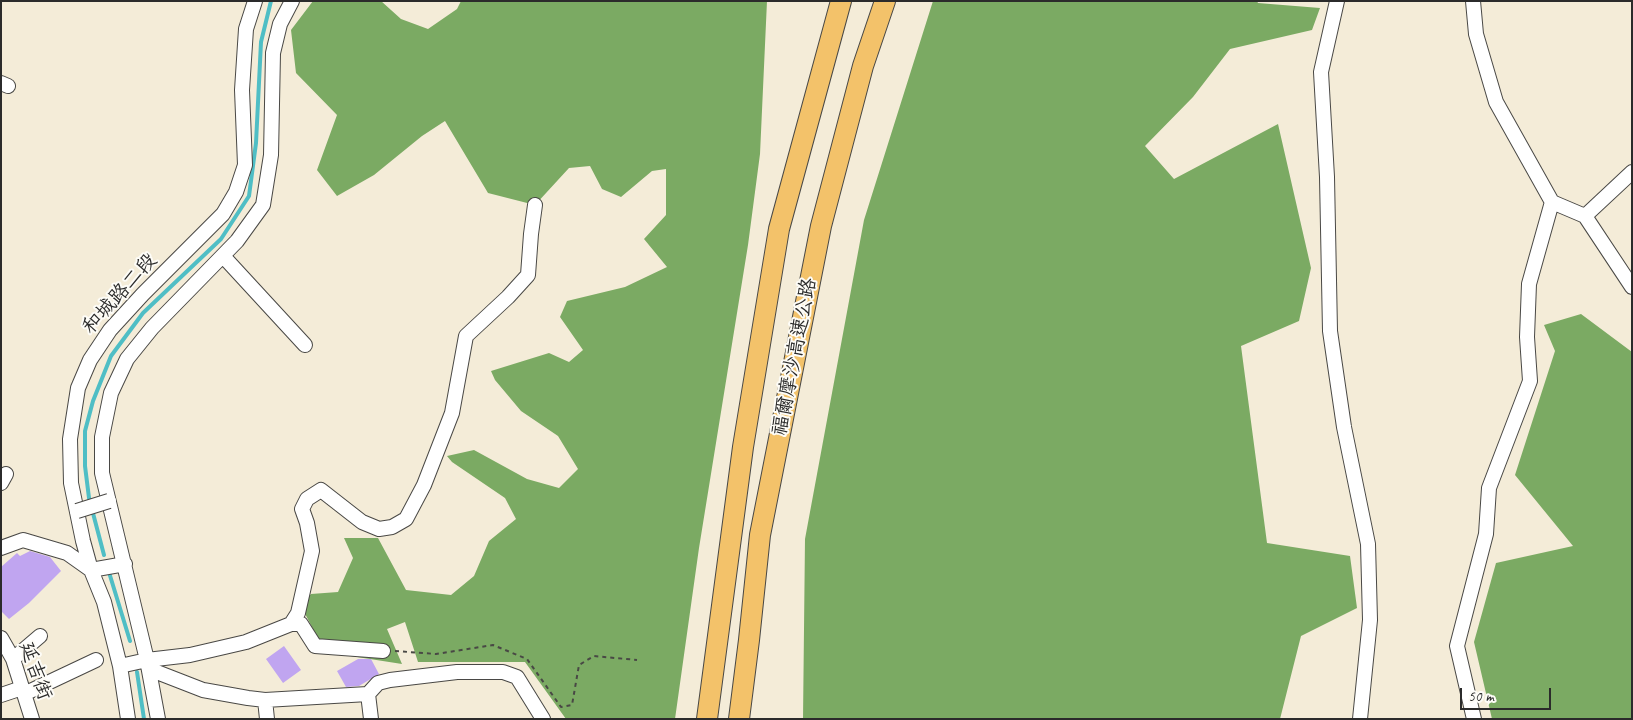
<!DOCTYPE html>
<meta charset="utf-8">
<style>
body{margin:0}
#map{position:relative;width:1633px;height:720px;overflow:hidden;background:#f4ecd8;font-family:Caveat,sans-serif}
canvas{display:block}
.frame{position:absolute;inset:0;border:2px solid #2b2b2b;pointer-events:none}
.scale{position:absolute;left:1460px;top:688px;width:91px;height:22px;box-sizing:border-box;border:2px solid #2b2b2b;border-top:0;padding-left:6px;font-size:15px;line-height:18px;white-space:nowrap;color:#2b2b2b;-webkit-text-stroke:4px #fdfcf7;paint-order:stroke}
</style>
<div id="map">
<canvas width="1633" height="720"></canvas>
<div class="frame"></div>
<div class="scale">50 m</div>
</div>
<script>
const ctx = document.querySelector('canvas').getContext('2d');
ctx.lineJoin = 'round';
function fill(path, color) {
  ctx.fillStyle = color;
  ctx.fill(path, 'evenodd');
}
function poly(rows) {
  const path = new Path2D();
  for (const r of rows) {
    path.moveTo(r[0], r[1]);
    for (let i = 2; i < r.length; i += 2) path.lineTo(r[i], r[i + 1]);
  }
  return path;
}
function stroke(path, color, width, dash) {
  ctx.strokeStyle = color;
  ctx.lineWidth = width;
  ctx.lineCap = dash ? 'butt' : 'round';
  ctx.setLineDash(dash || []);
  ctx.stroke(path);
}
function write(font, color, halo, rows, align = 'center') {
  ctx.font = font + ' Caveat,"LXGW WenKai TC",sans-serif';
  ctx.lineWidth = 4;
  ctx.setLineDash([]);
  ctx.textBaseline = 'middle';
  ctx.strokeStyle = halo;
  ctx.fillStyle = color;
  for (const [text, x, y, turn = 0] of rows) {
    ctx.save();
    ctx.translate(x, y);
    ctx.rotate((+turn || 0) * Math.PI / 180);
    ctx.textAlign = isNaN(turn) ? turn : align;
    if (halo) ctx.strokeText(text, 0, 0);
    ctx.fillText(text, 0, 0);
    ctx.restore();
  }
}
fill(poly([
 [313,1,381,1,401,19,428,29,457,9,461,1,767,1,760,154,748,245,699,548,675,719,566,719,525,662,418,662,405,622,387,629,402,664,325,652,301,606,311,594,338,592,353,558,344,538,378,538,406,590,451,595,474,576,489,541,516,519,505,498,452,462,447,456,474,450,527,479,559,488,578,469,558,436,521,411,495,380,491,371,549,353,569,362,583,350,560,317,567,301,625,287,667,267,644,239,666,215,666,169,652,171,621,197,602,189,590,166,569,168,535,205,488,193,445,121,422,136,374,175,337,196,317,170,337,115,296,73,291,30],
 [933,1,1257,1,1258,3,1320,8,1312,30,1230,49,1193,97,1145,146,1174,179,1278,124,1311,268,1299,321,1241,346,1267,543,1350,556,1357,608,1301,636,1280,719,803,719,805,539,864,220],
 [1581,314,1632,352,1632,719,1492,719,1474,642,1496,563,1573,546,1515,475,1555,351,1544,325]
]), '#7baa63');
stroke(poly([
 [104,555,89,498,85,466,85,431,93,401,111,356,143,313,221,239,249,196,256,143,261,42,271,1],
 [108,569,130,641],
 [137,672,144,719]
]), '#4fbec5', 4);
fill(poly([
 [30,551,50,557,61,571,29,603,9,619,1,611,1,567,17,553,20,556],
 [284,646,301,670,283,683,266,659],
 [358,659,371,659,379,674,359,686,346,687,337,671]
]), '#c0a5f0');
const minor = poly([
 [1337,1,1321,72,1327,177,1330,331,1344,427,1368,544,1370,620,1360,719],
 [1473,1,1476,34,1496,102,1552,202,1529,284,1527,337,1530,381,1489,488,1486,534,1457,646,1474,719],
 [1,83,8,86],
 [1552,202,1585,216,1632,287],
 [1585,216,1632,172],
 [223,256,305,345],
 [1,483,6,474],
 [1,548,23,540,67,553,91,570,125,564],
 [291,624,301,624,315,646,383,651],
 [1,638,13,659,32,719],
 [13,659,40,636],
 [120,666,147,660,190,655,246,642,291,624,298,613,312,551,307,523,302,509,307,499,321,490,362,522,379,529,392,527,406,519,424,485,452,413,466,336,508,297,528,275,531,234,535,205],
 [149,669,203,690,248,698,265,700,368,694,378,683,390,680,457,672,503,672,517,677,543,719],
 [24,694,96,660],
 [368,694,371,719],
 [1,695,22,688],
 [265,700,267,719],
 [128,719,120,666,104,602,91,570,83,541,71,483,70,439,78,388,90,360,110,330,143,294,223,214,236,192,245,165,242,90,246,29,255,1],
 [158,719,147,660,102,473,102,437,111,393,127,359,152,328,237,241,263,205,271,155,273,53,280,24,292,1]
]);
const highway = poly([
 [707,719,743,447,779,229,841,1],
 [739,719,749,640,760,535,821,226,863,66,885,1]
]);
stroke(minor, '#494845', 16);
stroke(highway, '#494845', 22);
stroke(poly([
 [395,651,436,654,493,645,527,659,561,707,572,705,579,665,594,656,637,660]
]), '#494845', 2, [4, 4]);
stroke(minor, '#fff', 14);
stroke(highway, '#f3c26a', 20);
const minorBridge = poly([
 [77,511,109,501]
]);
stroke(minorBridge, '#494845', 16, []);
stroke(minorBridge, '#fff', 14);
write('20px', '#2b2b2b', '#fdfcf7', [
 ["和城路二段",120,294,-48],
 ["福爾摩沙高速公路",795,357,-79],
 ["延吉街",35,671,70]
]);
</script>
